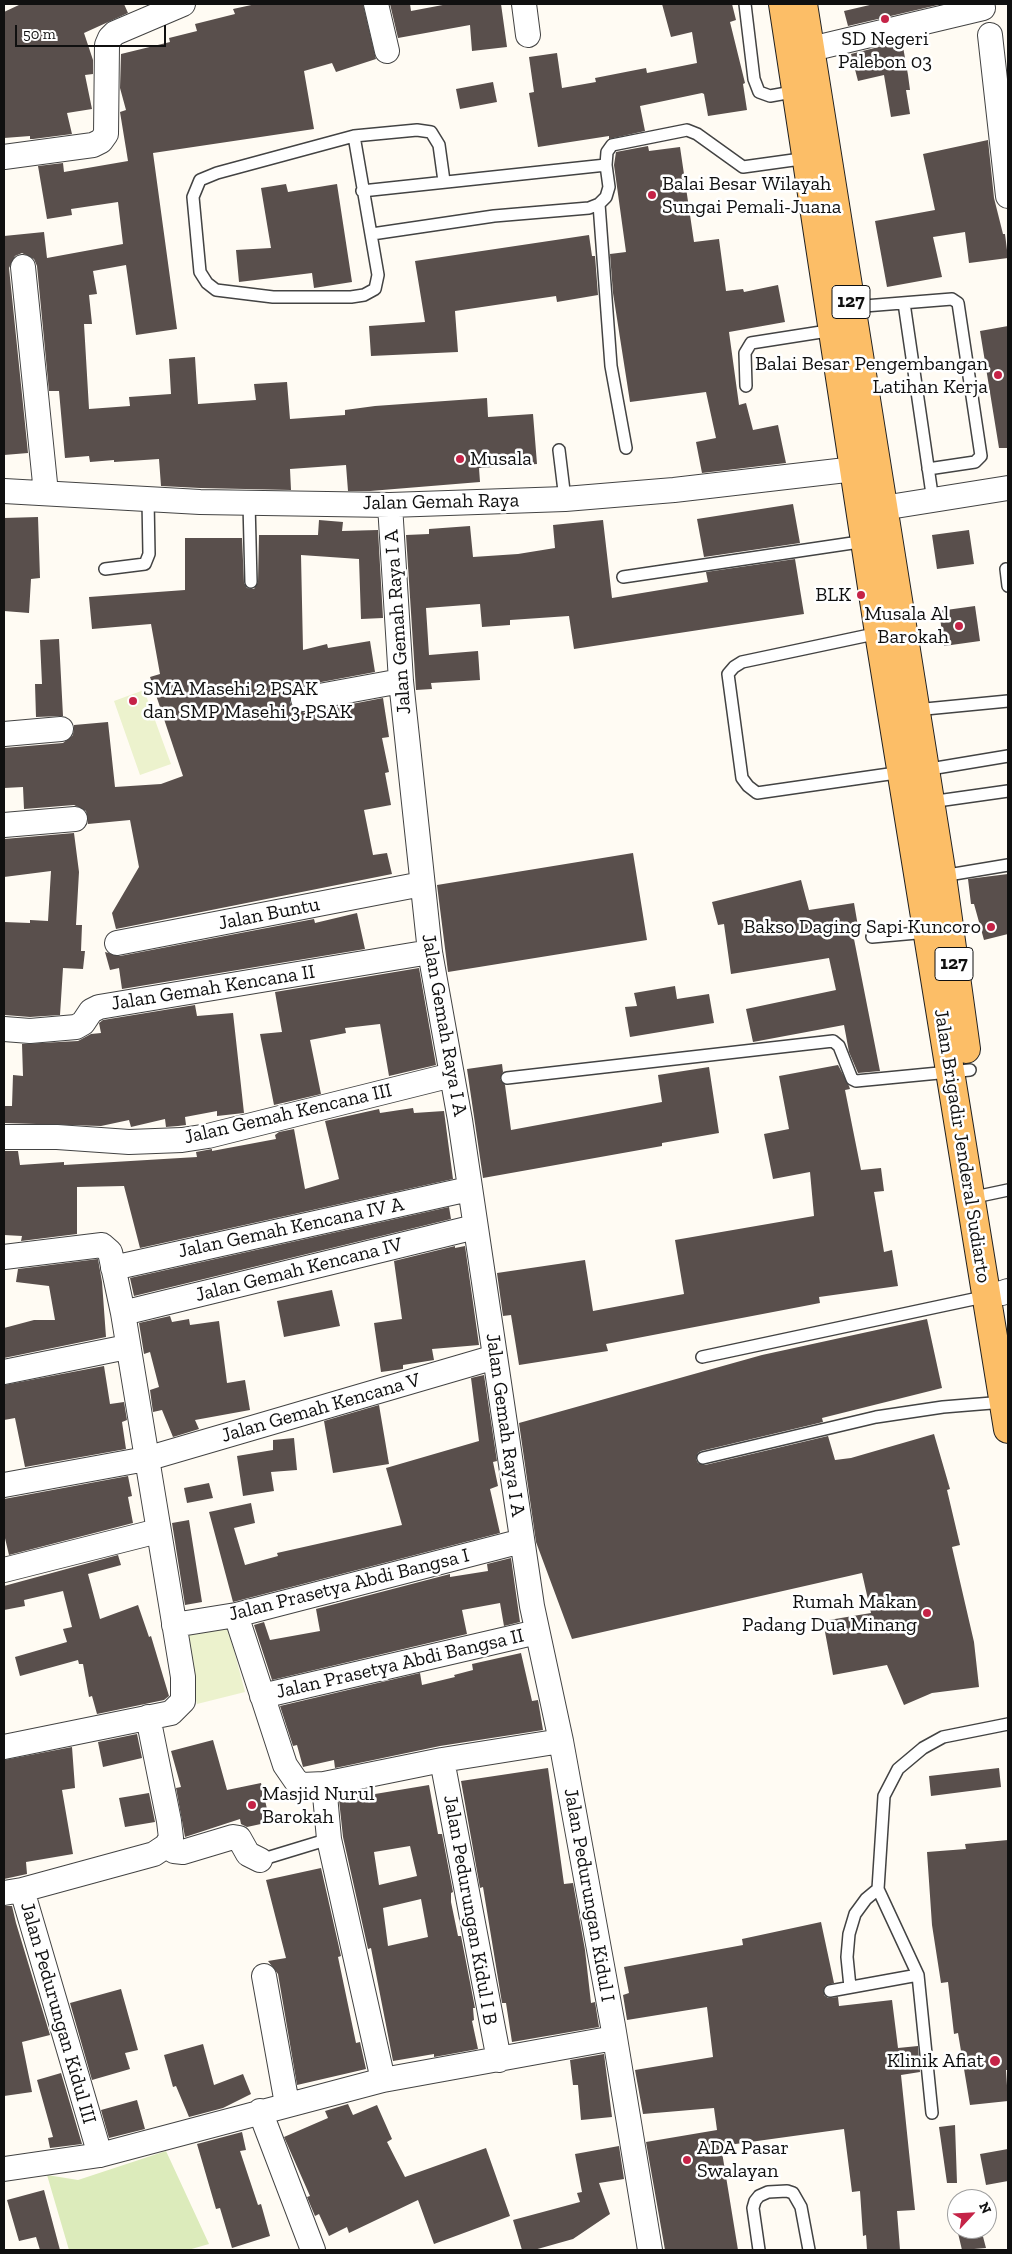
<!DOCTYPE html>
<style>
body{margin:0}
#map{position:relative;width:1012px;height:2254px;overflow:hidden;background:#fffbf3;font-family:"Zilla Slab",serif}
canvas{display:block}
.frame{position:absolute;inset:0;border:5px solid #101010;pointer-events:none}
.north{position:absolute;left:947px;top:2189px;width:50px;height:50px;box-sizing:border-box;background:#fff;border:1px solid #9f9f9f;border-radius:50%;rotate:65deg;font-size:14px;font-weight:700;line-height:20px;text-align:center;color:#101010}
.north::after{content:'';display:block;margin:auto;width:18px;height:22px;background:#c52347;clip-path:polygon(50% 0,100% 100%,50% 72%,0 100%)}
.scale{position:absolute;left:15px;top:25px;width:151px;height:22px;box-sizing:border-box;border:2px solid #101010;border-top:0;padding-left:6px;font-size:15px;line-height:18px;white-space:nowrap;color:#101010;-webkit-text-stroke:4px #fff;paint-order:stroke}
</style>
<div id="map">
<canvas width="1012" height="2254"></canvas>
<div class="frame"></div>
<div class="north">N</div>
<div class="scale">50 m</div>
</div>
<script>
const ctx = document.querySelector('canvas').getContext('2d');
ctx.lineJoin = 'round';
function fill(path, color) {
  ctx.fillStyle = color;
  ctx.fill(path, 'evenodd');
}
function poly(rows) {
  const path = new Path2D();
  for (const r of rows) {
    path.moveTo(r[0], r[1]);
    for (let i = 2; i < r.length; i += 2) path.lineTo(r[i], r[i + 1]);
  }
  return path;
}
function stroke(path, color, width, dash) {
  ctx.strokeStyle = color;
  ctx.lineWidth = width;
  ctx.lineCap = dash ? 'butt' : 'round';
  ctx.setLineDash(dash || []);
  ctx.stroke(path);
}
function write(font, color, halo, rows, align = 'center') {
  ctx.font = font + ' "Zilla Slab",serif';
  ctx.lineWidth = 5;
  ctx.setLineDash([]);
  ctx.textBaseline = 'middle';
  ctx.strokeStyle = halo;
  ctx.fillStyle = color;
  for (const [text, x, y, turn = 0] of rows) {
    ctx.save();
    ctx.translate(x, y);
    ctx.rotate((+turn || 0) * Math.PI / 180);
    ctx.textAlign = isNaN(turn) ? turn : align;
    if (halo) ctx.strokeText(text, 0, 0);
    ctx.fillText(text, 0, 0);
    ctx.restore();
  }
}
fill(poly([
 [166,2151,209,2244,188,2250,69,2250,47,2175,78,2180]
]), '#dcebbb');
fill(poly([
 [144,690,171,764,140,775,114,701],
 [226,1620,245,1692,197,1704,178,1632]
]), '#ecf2cd');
fill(poly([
 [21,4,124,4,128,13,84,33,93,60,93,74,85,75,92,109,67,113,72,134,33,139,30,139,30,136,4,138,4,12],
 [256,4,363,4,376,59,336,72,332,63,304,71,314,129,153,153,177,329,136,335,126,265,93,271,97,294,89,295,92,324,84,324,89,409,130,406,129,397,171,394,169,359,195,357,198,404,256,400,254,384,287,382,290,419,345,415,345,410,375,406,487,398,488,417,533,414,537,464,479,468,480,482,370,491,348,491,346,465,290,469,291,490,200,488,161,486,159,459,114,462,114,460,90,462,89,456,65,458,59,391,49,391,37,266,34,259,22,253,15,256,9,268,28,453,4,455,4,236,44,232,47,258,123,244,118,202,71,209,72,215,47,219,38,166,63,163,64,172,128,161,120,112,126,110,120,88,121,54,170,42,169,38,197,31,195,24,235,14,233,9],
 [390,4,410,4,411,11,448,4,501,4,507,47,472,51,470,25,398,38],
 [662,4,732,4,736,20,730,22,745,83,743,84,747,110,708,116,704,94,702,93,640,106,645,131,609,139,609,136,538,147,529,93,534,92,529,57,557,53,562,88,596,82,595,78,646,68,647,73,697,63,692,32,671,37],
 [874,4,942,4,848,26,844,11],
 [902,41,908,75,910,90,906,90,910,114,891,117,884,75,858,81,851,54],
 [493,82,497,102,460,109,456,89],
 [988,140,994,198,1003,234,1005,234,1008,258,969,263,965,232,933,237,942,277,887,287,875,221,935,210,923,154],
 [648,146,649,151,680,147,694,242,719,239,726,291,743,289,744,292,778,285,785,322,729,332,739,405,746,403,753,430,778,425,786,463,702,473,696,442,716,438,706,392,630,402,613,293,610,254,626,252,614,165,616,152],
 [286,184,288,192,337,184,352,282,314,288,312,273,239,282,236,250,271,248,261,188],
 [589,235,592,256,595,256,598,295,557,302,556,296,455,311,458,352,371,356,369,326,425,322,415,261],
 [1008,326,1008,448,999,448,980,331],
 [793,504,800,543,704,557,697,519],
 [38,517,40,578,31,579,29,613,4,611,4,518],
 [319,520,343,522,342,531,378,530,383,618,361,619,359,559,301,555,303,650,327,644,328,648,370,641,375,672,300,686,290,694,290,702,293,708,305,713,383,698,389,737,382,738,389,772,385,773,391,805,364,810,373,855,387,853,392,874,116,929,112,913,139,867,130,820,88,824,86,811,74,805,24,809,23,787,4,788,4,748,63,743,73,735,74,725,108,722,115,787,161,784,183,776,150,677,160,674,151,624,92,629,89,597,185,590,185,538,242,538,244,583,247,588,254,589,258,582,259,535,318,535],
 [603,520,612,598,708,582,706,572,795,559,804,614,574,649,569,616,510,620,510,625,482,627,480,604,426,608,429,655,478,651,480,680,431,683,432,689,416,690,406,535,429,534,429,529,470,526,473,557,518,554,555,548,553,525],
 [969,530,974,564,937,569,932,535],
 [975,606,980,641,944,646,939,611],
 [59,639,63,716,36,717,35,684,42,684,40,640],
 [74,833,79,872,76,925,82,925,81,951,85,951,83,969,63,968,60,1015,30,1017,5,1015,4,922,30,923,30,920,48,921,51,871,4,877,4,839],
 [633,853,647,940,448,972,437,885],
 [1008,874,1008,934,984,940,974,904,971,904,968,879],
 [801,880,809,910,854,903,860,938,854,939,880,1071,858,1073,849,1052,844,1025,753,1042,746,1009,836,990,829,958,731,974,724,924,718,925,712,902],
 [357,913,365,949,122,989,119,968,110,970,105,952,120,956,314,919,315,923],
 [419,968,436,1065,389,1076,380,1024,345,1028,346,1033,310,1040,321,1094,274,1105,260,1034,282,1032,275,992],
 [675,986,677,999,709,994,714,1023,630,1037,625,1007,637,1006,634,993],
 [195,1005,197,1016,233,1013,244,1113,217,1116,217,1111,185,1117,186,1125,178,1126,166,1127,165,1119,131,1127,129,1120,101,1126,4,1123,4,1106,12,1106,13,1075,23,1076,22,1044,78,1041,91,1034,101,1033,99,1023,103,1020],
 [502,1064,503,1072,500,1079,505,1085,511,1130,662,1102,658,1075,709,1067,719,1133,662,1143,662,1146,483,1178,467,1069],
 [838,1065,849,1086,850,1089,845,1090,861,1170,881,1168,884,1191,874,1192,884,1252,892,1250,898,1286,819,1297,820,1303,606,1344,608,1351,519,1365,511,1315,503,1316,497,1273,585,1260,593,1311,684,1294,675,1240,814,1216,810,1172,773,1179,764,1134,789,1129,779,1076],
 [413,1108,414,1113,444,1111,453,1179,140,1248,124,1186,77,1187,77,1234,21,1241,22,1236,4,1235,4,1151,20,1151,18,1151,20,1165,64,1162,64,1165,197,1157,196,1152,212,1149,212,1151,276,1139,275,1135,279,1132,294,1129,305,1189,339,1179,325,1121,379,1109,380,1113],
 [449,1207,451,1219,134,1296,130,1278],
 [455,1246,455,1248,465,1246,479,1345,432,1349,434,1360,403,1365,403,1369,381,1372,374,1323,402,1319,394,1261],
 [98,1259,102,1282,106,1337,4,1358,4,1328,34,1320,55,1320,49,1286,16,1282,18,1269],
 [332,1290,340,1326,284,1337,277,1301],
 [170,1316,172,1322,189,1319,190,1325,219,1321,227,1383,245,1380,250,1410,195,1420,199,1429,173,1437,162,1410,153,1412,150,1390,159,1387,150,1352,144,1354,139,1323],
 [927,1319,942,1388,822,1418,823,1422,701,1451,698,1453,696,1459,698,1463,705,1465,828,1436,835,1460,851,1458,934,1434,950,1489,947,1490,960,1545,952,1547,974,1642,979,1687,932,1693,904,1705,887,1665,833,1675,823,1621,871,1613,862,1573,572,1639,536,1542,519,1423,762,1355],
 [104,1366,110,1404,124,1402,127,1420,122,1422,126,1449,25,1467,15,1418,4,1420,4,1385],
 [484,1375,497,1461,493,1462,498,1486,490,1489,500,1533,233,1602,209,1512,251,1503,255,1523,234,1528,245,1565,278,1556,277,1553,402,1525,386,1468,479,1441,471,1378],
 [379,1405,389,1464,333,1473,324,1421],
 [294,1438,297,1470,271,1472,274,1491,243,1496,237,1456,273,1450,273,1440],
 [128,1476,132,1496,128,1497,133,1523,9,1555,4,1534,4,1499],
 [209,1483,213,1498,187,1503,184,1488],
 [189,1520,202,1602,185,1605,172,1523],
 [118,1555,121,1565,88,1574,100,1619,138,1605,149,1637,151,1636,169,1696,164,1700,97,1714,92,1696,89,1697,83,1664,79,1664,78,1660,20,1676,15,1657,67,1642,63,1629,72,1627,63,1591,24,1600,25,1606,4,1610,4,1586],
 [511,1558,520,1622,504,1626,500,1603,462,1610,467,1634,272,1680,254,1625,264,1622,270,1640,320,1631,316,1609,450,1574,450,1577,488,1571,487,1564],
 [521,1653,532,1701,538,1700,543,1730,440,1746,335,1768,334,1760,303,1767,297,1745,293,1746,280,1706,420,1673,422,1685,455,1677,454,1675,473,1670,472,1664],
 [137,1734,142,1758,103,1767,98,1742],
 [213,1740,227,1790,261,1783,270,1822,247,1827,241,1824,240,1819,185,1837,176,1788,181,1787,171,1751],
 [72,1747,75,1788,62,1790,73,1854,26,1862,27,1874,4,1879,4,1760],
 [548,1768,564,1884,573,1883,585,1950,591,2003,595,2002,599,2027,512,2042,506,2003,502,2003,483,1887,480,1888,461,1781],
 [999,1768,1001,1787,931,1796,929,1776],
 [429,1785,438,1834,442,1834,453,1892,451,1893,451,1902,458,1936,461,1936,475,2008,473,2008,474,2020,472,2021,478,2049,434,2057,434,2054,393,2061,371,1948,368,1949,343,1837,339,1800],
 [410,1846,417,1876,379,1885,374,1852],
 [421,1899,428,1937,388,1946,383,1908],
 [149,1793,155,1822,125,1827,119,1798],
 [1008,1840,1008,2070,1006,2070,1008,2101,970,2105,958,2033,954,2034,948,1982,941,1983,932,1925,927,1852,966,1849,965,1844],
 [321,1868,341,1956,338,1957,356,2043,360,2042,366,2069,297,2085,278,1974,268,1961,286,1958,266,1880],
 [4,1906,12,1906,16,1923,50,2035,22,2042,32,2092,4,2096],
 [821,1922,834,1983,825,1986,824,1995,828,1998,838,1997,839,2006,892,2000,898,2048,918,2046,920,2072,901,2075,915,2210,897,2211,900,2250,867,2250,866,2235,863,2236,860,2191,852,2192,844,2129,721,2146,738,2250,665,2250,646,2142,717,2130,714,2108,643,2114,635,2070,713,2057,707,2007,627,2020,623,1995,629,1993,624,1967,743,1945,742,1939],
 [121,1989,138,2050,125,2053,130,2069,92,2080,70,2003],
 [203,2044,214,2085,243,2074,251,2094,223,2108,189,2117,176,2086,173,2087,164,2055],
 [604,2054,612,2117,581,2120,578,2085,573,2085,570,2060],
 [61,2073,82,2144,50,2148,48,2138,53,2137,37,2080],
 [137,2100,145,2129,109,2138,101,2110],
 [348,2104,353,2115,377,2105,392,2139,387,2142,405,2177,486,2148,510,2216,434,2244,418,2200,349,2233,347,2227,329,2236,319,2214,315,2216,307,2197,310,2196,284,2137,328,2118,325,2111],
 [955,2125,957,2183,947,2183,939,2127],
 [242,2132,246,2150,240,2151,258,2205,261,2204,270,2236,232,2248,220,2208,216,2209,197,2144],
 [619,2146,624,2179,599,2183,610,2214,573,2239,534,2250,522,2250,513,2220,580,2202,577,2193,582,2192,575,2154],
 [1008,2149,1008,2181,986,2185,980,2154],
 [44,2190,60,2250,40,2250,36,2237,19,2241,7,2200],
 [957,2229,981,2229,986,2248,962,2250]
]), '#594f4c');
const lane = poly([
 [745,4,754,79,759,92,770,96,798,91],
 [354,136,378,275,375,289,364,295,351,297,273,297,216,290,207,283,200,272,193,197,200,180,217,173,354,136,417,130,431,132,439,145,444,181],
 [362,191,606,165,607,152,612,145,687,130,697,134,743,167,808,158],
 [599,204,611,366,626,448],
 [372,234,494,216,589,208,599,204,606,197,609,187,606,165],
 [904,303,933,501],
 [852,307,952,299,958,303,981,456,975,462,928,469],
 [746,386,745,353,751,343,834,330],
 [559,450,565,499],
 [249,503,251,582],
 [105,569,145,564,149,554,148,499],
 [1006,569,1008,586],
 [623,577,866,541],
 [879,633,742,662,734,667,728,674,742,778,748,786,757,793,903,772],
 [915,710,1008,701],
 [924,770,1008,756],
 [930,802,1008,791],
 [942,876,1008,865],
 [872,937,928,932],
 [507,1078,833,1041,839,1046,852,1079,856,1081,970,1070],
 [970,1198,1008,1190],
 [702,1357,988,1296],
 [703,1458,876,1417,943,1407,1004,1402],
 [260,1860,329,1839],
 [850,1987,847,1957,849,1934,855,1914,866,1899,878,1889],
 [830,1991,918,1975],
 [932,2113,918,1975,878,1889,884,1796,898,1769,923,1748,943,1737,1008,1724],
 [759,2250,753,2208,755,2201,759,2196,768,2192,787,2191,793,2193,801,2207,809,2250]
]);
const street = poly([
 [376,4,387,51],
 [524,4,528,35],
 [990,35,1008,196],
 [793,52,811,49,983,8],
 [4,157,93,145,101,141,106,134,107,45,110,38,115,33,183,4],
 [23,267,46,493],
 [4,491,200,502,390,505,565,499,674,490,872,467],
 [390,505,401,681,430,952,460,1120,532,1606,561,1741,613,2026,650,2250],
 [864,511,1008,488],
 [303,699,401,681],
 [4,734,61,729],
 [4,825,75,819],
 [117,943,422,884],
 [4,1029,30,1031,76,1027,83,1023,91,1011,99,1007,430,952],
 [4,1137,57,1137,129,1142,182,1140,208,1136,452,1075],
 [4,1257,102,1245,110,1252,123,1313,183,1677,183,1701,171,1713,4,1747],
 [113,1268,469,1189],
 [1002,1293,1008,1291],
 [123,1313,475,1227],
 [4,1372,127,1347],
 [4,1485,146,1459,495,1357],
 [4,1570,158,1531],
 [236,1615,285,1765,296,1781,302,1785,324,1784,442,1760,561,1741],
 [174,1625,236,1615,522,1541],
 [262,1696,537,1632],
 [442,1760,499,2060],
 [324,1784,329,1839,383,2080],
 [166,1846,174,1851,183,1852,233,1837,239,1838,248,1854,260,1860],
 [22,1890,154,1854,166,1846,171,1838,169,1821,148,1717],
 [4,1893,22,1890,100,2155],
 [264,1976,287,2104],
 [260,2111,313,2250],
 [4,2169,100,2155,383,2080,614,2038]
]);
const primary = poly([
 [783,4,879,633,1008,1429],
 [803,4,942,876,966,1049]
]);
stroke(lane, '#434343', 14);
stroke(street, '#434343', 26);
stroke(primary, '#212121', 30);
stroke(lane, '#fff', 11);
stroke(street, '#fff', 24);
stroke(primary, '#fcbe67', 28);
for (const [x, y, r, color] of [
 [885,19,5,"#c52347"],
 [652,195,5,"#c52347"],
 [998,375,5,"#c52347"],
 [460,459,5,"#c52347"],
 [861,595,5,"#c52347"],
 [959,626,5,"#c52347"],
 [133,701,5,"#c52347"],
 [991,927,5,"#c52347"],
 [927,1613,5,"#c52347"],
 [252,1805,5,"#c52347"],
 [995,2061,6,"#c52347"],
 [687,2160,5,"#c52347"]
]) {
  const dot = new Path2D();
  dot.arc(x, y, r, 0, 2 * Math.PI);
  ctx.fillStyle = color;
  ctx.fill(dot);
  stroke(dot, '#fff', 2);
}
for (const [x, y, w] of [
 [851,302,38],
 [954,964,38]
]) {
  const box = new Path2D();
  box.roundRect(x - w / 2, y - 16.5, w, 33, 4);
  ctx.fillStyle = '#fff';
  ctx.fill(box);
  stroke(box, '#101010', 1);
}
write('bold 19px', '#101010', null, [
 ["127",851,302],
 ["127",954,964]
]);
write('20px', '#101010', '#fff', [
 ["SD Negeri",885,39,"center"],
 ["Palebon 03",885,62,"center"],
 ["Balai Besar Wilayah",662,184,"left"],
 ["Sungai Pemali-Juana",662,207,"left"],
 ["Balai Besar Pengembangan",988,364],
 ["Latihan Kerja",988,387],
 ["Musala",470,459,"left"],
 ["BLK",851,595],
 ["Musala Al",949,614],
 ["Barokah",949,637],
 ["SMA Masehi 2 PSAK",143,689,"left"],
 ["dan SMP Masehi 3 PSAK",143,712,"left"],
 ["Bakso Daging Sapi Kuncoro",981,927],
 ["Rumah Makan",917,1602],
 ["Padang Dua Minang",917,1625],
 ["Masjid Nurul",262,1794,"left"],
 ["Barokah",262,1817,"left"],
 ["Klinik Afiat",984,2061],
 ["ADA Pasar",697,2148,"left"],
 ["Swalayan",697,2171,"left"]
], 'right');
write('20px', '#101010', '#fff', [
 ["Jalan Gemah Raya",441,502,-1],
 ["Jalan Gemah Raya I A",398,622,-94],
 ["Jalan Buntu",269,914,-11],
 ["Jalan Gemah Kencana II",213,988,-9],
 ["Jalan Gemah Raya I A",444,1025,80],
 ["Jalan Gemah Kencana III",288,1114,-13],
 ["Jalan Brigadir Jenderal Sudiarto",962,1146,81],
 ["Jalan Gemah Kencana IV A",291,1228,-12],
 ["Jalan Gemah Kencana IV",299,1270,-14],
 ["Jalan Gemah Kencana V",321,1408,-16],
 ["Jalan Gemah Raya I A",505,1425,82],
 ["Jalan Prasetya Abdi Bangsa I",349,1585,-14],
 ["Jalan Prasetya Abdi Bangsa II",400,1664,-13],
 ["Jalan Pedurungan Kidul I",589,1895,80],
 ["Jalan Pedurungan Kidul I B",470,1910,80],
 ["Jalan Pedurungan Kidul III",58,2013,74]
]);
</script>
